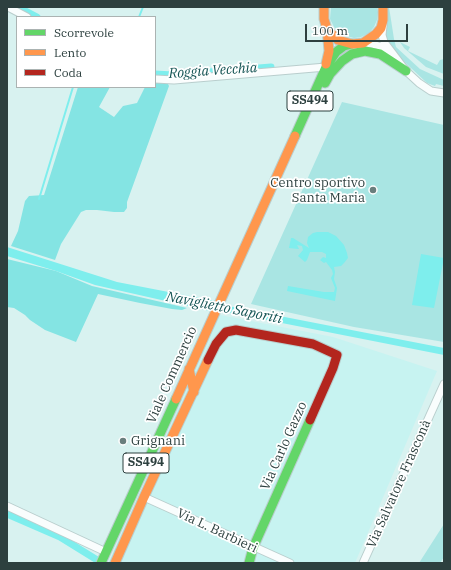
<!DOCTYPE html>
<meta charset="utf-8">
<style>
body{margin:0}
#map{position:relative;width:451px;height:570px;overflow:hidden;background:#d8f2f0;font-family:"IBM Plex Serif",serif}
canvas{display:block}
.frame{position:absolute;inset:0;border:8px solid #2d403f;pointer-events:none}
.legend{position:absolute;left:16px;top:16px;width:140px;height:72px;box-sizing:border-box;background:#fff;border:1px solid #abb3b2;margin:0;padding:5px 7px;list-style:none;font-size:12px;color:#2d403f}
.legend li{display:flex;align-items:center;gap:8px;height:20px}
.legend b{width:20px;border:1px solid #abb3b2}
.scale{position:absolute;left:305px;top:24px;width:103px;height:18px;box-sizing:border-box;border:2px solid #2d403f;border-top:0;padding-left:5px;font-size:12px;line-height:14px;white-space:nowrap;color:#2d403f;-webkit-text-stroke:3px #fff;paint-order:stroke}
</style>
<div id="map">
<canvas width="451" height="570"></canvas>
<div class="frame"></div>
<ul class="legend">
<li><b style="height:5px;background:#63d668"></b>Scorrevole</li>
<li><b style="height:5px;background:#ff974d"></b>Lento</li>
<li><b style="height:5px;background:#b3261e"></b>Coda</li>
</ul>
<div class="scale">100 m</div>
</div>
<script>
const ctx = document.querySelector('canvas').getContext('2d');
ctx.lineJoin = 'round';
function fill(path, color) {
  ctx.fillStyle = color;
  ctx.fill(path, 'evenodd');
}
function poly(rows) {
  const path = new Path2D();
  for (const r of rows) {
    path.moveTo(r[0], r[1]);
    for (let i = 2; i < r.length; i += 2) path.lineTo(r[i], r[i + 1]);
  }
  return path;
}
function stroke(path, color, width, dash) {
  ctx.strokeStyle = color;
  ctx.lineWidth = width;
  ctx.lineCap = dash ? 'butt' : 'round';
  ctx.setLineDash(dash || []);
  ctx.stroke(path);
}
function write(font, color, halo, rows, align = 'center') {
  ctx.font = font + ' "IBM Plex Serif",serif';
  ctx.lineWidth = 3.5;
  ctx.setLineDash([]);
  ctx.textBaseline = 'middle';
  ctx.strokeStyle = halo;
  ctx.fillStyle = color;
  for (const [text, x, y, turn = 0] of rows) {
    ctx.save();
    ctx.translate(x, y);
    ctx.rotate((+turn || 0) * Math.PI / 180);
    ctx.textAlign = isNaN(turn) ? turn : align;
    if (halo) ctx.strokeText(text, 0, 0);
    ctx.fillText(text, 0, 0);
    ctx.restore();
  }
}
fill(poly([
 [220,315,333,337,437,371,355,563,108,563]
]), '#c7f3f1');
fill(poly([
 [331,7,377,7,378,12,377,20,374,27,369,33,361,37,354,38,346,36,339,33,334,27,330,19],
 [386,7,389,7,394,39,396,47,420,69,444,80,444,86,436,84,435,86,427,83,395,53,388,43,384,34],
 [400,42,410,47,408,51,437,65,440,60,444,59,444,74,426,67,404,48],
 [342,102,444,125,444,342,354,327,251,304],
 [444,524,444,557,440,563,419,563]
]), '#a9e5e3');
fill(poly([
 [164,82,168,84,169,86,127,202,127,208,124,212,114,212,97,210,86,210,81,212,61,244,55,260,11,246,18,231,25,201,29,196,44,195,78,87,110,87,99,107,114,117,123,106,137,103,145,87,155,87,155,83],
 [7,259,56,271,92,286,187,308,182,310,172,309,140,303,98,294,76,342,45,330,30,320,25,315,14,308,7,307]
]), '#84e4e3');
fill(poly([
 [317,232,328,232,336,236,344,245,347,253,348,258,344,263,341,266,334,267,335,272,334,279,337,288,335,301,287,291,288,286,324,292,334,292,335,288,331,278,333,274,332,270,326,262,324,263,320,260,323,257,326,258,326,254,322,252,310,252,307,260,305,262,298,256,303,250,302,246,297,245,299,249,298,249,289,248,291,238,293,238,309,248,307,243,308,237,313,233],
 [7,247,117,282,215,301,210,311,95,285,56,271,7,256],
 [421,254,444,258,434,308,412,305],
 [223,305,444,348,444,355,221,311]
]), '#7eeeed');
stroke(poly([
 [139,17,143,7],
 [39,199,73,87]
]), '#7eeeed', 2);
stroke(poly([
 [18,7,37,17],
 [155,74,173,75,271,67],
 [7,514,60,537,102,563]
]), '#7eeeed', 7);
const street = poly([
 [8,7,27,17],
 [383,26,382,35,384,42,406,71,419,83,431,91,444,93],
 [365,43,372,44,379,46,389,55],
 [155,79,174,80,326,67],
 [144,497,290,563],
 [7,506,106,552],
 [363,563,444,384]
]);
const fast = poly([
 [325,83,330,74,342,61,352,54,365,51,380,54,406,71],
 [295,136,326,67,336,52,344,46,352,44],
 [101,563,176,399],
 [249,563,253,548,310,420]
]);
const slow = poly([
 [324,7,324,19,327,29,338,40,352,44,363,43,376,34,381,28,383,20,383,7],
 [326,64,329,51,327,29],
 [189,369,194,392],
 [176,399,295,136],
 [115,563,144,497,208,360]
]);
const jam = poly([
 [208,360,216,344,226,332,236,330,313,344,337,355,333,368,310,420]
]);
stroke(street, '#b9cecd', 9);
stroke(fast, '#b9cecd', 11);
stroke(slow, '#b9cecd', 11);
stroke(jam, '#b9cecd', 11);
stroke(street, '#f9fdfd', 7);
stroke(fast, '#63d668', 9);
stroke(slow, '#ff974d', 9);
stroke(jam, '#b3261e', 9);
for (const [x, y, r, color] of [
 [373,190,4,"#697e7d"],
 [123,441,4,"#697e7d"]
]) {
  const dot = new Path2D();
  dot.arc(x, y, r, 0, 2 * Math.PI);
  ctx.fillStyle = color;
  ctx.fill(dot);
  stroke(dot, '#fff', 1.5);
}
for (const [x, y, w] of [
 [310,101,46],
 [146,463,46]
]) {
  const box = new Path2D();
  box.roundRect(x - w / 2, y - 10, w, 20, 3);
  ctx.fillStyle = '#fff';
  ctx.fill(box);
  stroke(box, '#2d403f', 1);
}
write('bold 12px', '#2d403f', null, [
 ["SS494",310,101],
 ["SS494",146,463]
]);
write('13px', '#2d403f', '#fff', [
 ["Centro sportivo",365,183],
 ["Santa Maria",365,198],
 ["Grignani",131,441,"left"]
], 'right');
write('13px', '#2d403f', '#fff', [
 ["Viale Commercio",172,375,-66],
 ["Via Carlo Gazzo",284,446,-66],
 ["Via Salvatore Frasconà",399,484,-66],
 ["Via L. Barbieri",217,531,25]
]);
write('italic 14px', '#135353', '#fff', [
 ["Roggia Vecchia",213,71,-4],
 ["Naviglietto Saporiti",224,308,11]
]);
</script>
